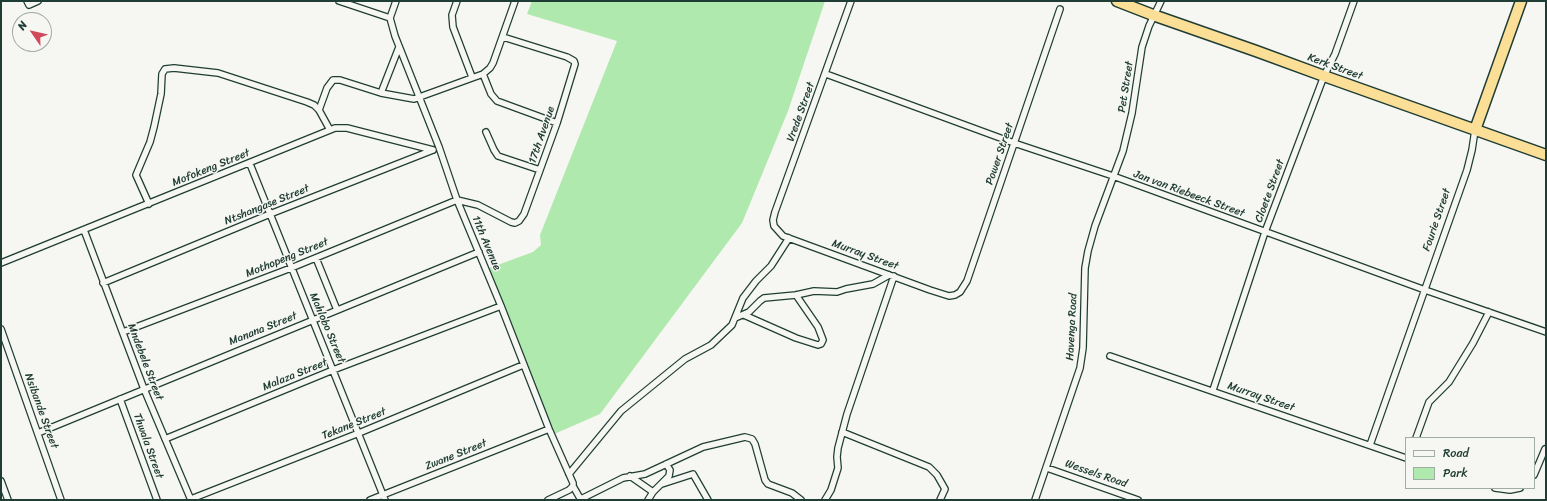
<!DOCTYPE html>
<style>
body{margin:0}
#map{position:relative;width:1547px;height:501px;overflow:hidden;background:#f6f6f2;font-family:Sriracha,sans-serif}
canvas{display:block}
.frame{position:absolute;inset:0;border:2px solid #1f3d34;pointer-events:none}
.legend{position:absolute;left:1405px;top:437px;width:130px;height:52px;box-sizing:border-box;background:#f6f6f2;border:1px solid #a0aca6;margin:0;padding:5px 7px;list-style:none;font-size:12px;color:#1f3d34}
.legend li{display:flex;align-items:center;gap:8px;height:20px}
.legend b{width:20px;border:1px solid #a0aca6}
.north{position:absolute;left:12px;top:12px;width:40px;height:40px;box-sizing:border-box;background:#f6f6f2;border:1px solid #a0aca6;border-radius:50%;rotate:304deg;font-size:11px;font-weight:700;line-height:16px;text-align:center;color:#1f3d34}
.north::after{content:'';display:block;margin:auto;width:14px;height:18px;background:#d1495b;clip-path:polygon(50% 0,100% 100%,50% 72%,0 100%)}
</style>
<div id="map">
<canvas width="1547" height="501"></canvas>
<div class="frame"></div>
<ul class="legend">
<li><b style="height:5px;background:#f6f6f2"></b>Road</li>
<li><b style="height:11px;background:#b0e9ae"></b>Park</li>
</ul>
<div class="north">N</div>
</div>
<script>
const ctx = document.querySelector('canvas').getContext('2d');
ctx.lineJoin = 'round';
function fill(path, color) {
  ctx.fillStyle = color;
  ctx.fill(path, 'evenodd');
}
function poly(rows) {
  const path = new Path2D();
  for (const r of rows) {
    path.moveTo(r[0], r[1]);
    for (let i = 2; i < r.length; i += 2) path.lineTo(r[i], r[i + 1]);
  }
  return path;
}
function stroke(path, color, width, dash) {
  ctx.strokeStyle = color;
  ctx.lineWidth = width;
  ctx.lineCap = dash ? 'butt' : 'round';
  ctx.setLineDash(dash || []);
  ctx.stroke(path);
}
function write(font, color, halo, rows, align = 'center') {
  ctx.font = font + ' Sriracha,sans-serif';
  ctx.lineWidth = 3;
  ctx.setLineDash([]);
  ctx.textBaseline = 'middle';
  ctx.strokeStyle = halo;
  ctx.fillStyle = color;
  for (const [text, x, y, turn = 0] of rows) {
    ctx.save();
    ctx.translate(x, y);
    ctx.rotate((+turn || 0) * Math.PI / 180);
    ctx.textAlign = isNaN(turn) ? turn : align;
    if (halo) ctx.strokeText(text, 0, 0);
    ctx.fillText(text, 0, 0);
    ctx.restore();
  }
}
fill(poly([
 [532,1,825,1,788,111,742,223,600,414,552,435,484,270,533,252,541,245,540,235,617,41,527,14]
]), '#b0e9ae');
const street = poly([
 [27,1,29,5,38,1],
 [339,1,390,18],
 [396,1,390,18,395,36,439,147,457,200,501,306,549,429,573,483,573,486,569,490,548,500],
 [457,1,452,15,453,27,472,77],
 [851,1,775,212,773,220,774,226,783,236,930,290,949,296,955,295,960,292,967,281,1060,9],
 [483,74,491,94,497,101,557,123],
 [826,74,1014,143,1113,176,1425,290,1546,332],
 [381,93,399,47],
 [319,110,327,88,333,80,340,80,381,93,414,99,483,74,490,68,493,63,515,1],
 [486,132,494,150,498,156,540,170],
 [250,164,385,500],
 [149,204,136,175,150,142,154,127,161,94,162,74,165,69,174,68,218,73,307,102,314,105,319,110,330,130],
 [84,230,144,389,191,500],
 [316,258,337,310],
 [1,263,335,128,347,128,433,150],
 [103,283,270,214,433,150],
 [744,315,796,338,818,345,821,344,823,340,818,327,796,295],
 [735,318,749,312,760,301,764,298,796,295,814,291,837,292,846,289,873,284,889,275],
 [1,329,61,500],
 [123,332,291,268,457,200,478,205,511,222,515,223,519,221,524,214,540,170,557,123,575,64,574,61,567,57,503,37],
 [1110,356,1406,458],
 [1213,390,1265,232,1324,76,1335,54,1354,1],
 [120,399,157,500],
 [842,432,929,467,937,475,945,489,940,500],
 [38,433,479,252],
 [1416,438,1429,402,1449,382,1473,343,1489,312],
 [165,439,333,370,501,306],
 [1370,445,1467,170,1472,150,1475,130],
 [1047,468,1138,500],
 [569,474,621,411,685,359,711,345,732,325,743,298,756,281,771,266,789,238],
 [1534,475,1545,449],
 [630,476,653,492],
 [1,481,8,500],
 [662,484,693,474,708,500],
 [573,486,581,500],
 [1495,488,1510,490,1520,488],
 [191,499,359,433,523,365],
 [581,499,623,478,645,474,703,447,745,437,752,439,755,444,765,480,768,484,792,493,801,500],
 [370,500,549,429],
 [648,500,653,492,669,476,670,470,666,464],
 [825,500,831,490,838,468,837,457,838,448,847,414,894,276],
 [1035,500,1080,368,1083,348,1085,268,1088,251,1095,226,1123,151,1132,113,1142,47,1149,26,1161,1]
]);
const highway = poly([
 [1117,1,1153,15,1256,51,1324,76,1546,155],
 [1475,130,1521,1]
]);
stroke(street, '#1f3d34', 8);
stroke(highway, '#1f3d34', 13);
stroke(street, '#f6f6f2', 5.5);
stroke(highway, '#fbdf96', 10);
write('11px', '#1f3d34', '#f6f6f2', [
 ["Kerk Street",1335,67,20],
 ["Pet Street",1126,87,-81],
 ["Vrede Street",801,112,-70],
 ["17th Avenue",542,135,-71],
 ["Power Street",1000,154,-71],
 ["Mofokeng Street",211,168,-22],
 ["Cloete Street",1270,191,-70],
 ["Jan van Riebeeck Street",1189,194,20],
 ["Ntshangase Street",267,205,-22],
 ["Fourie Street",1437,220,-71],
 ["11th Avenue",486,243,67],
 ["Murray Street",865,255,20],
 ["Mothopeng Street",287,258,-22],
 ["Havenga Road",1072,327,-87],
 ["Mahlobo Street",327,328,67],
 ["Manana Street",263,329,-22],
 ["Mndebele Street",145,362,69],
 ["Malaza Street",295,375,-22],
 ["Murray Street",1261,397,19],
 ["Nsibande Street",41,411,70],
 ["Tekane Street",354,424,-22],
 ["Thwala Street",148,446,70],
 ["Zwane Street",456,455,-22],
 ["Wessels Road",1096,474,19]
]);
</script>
